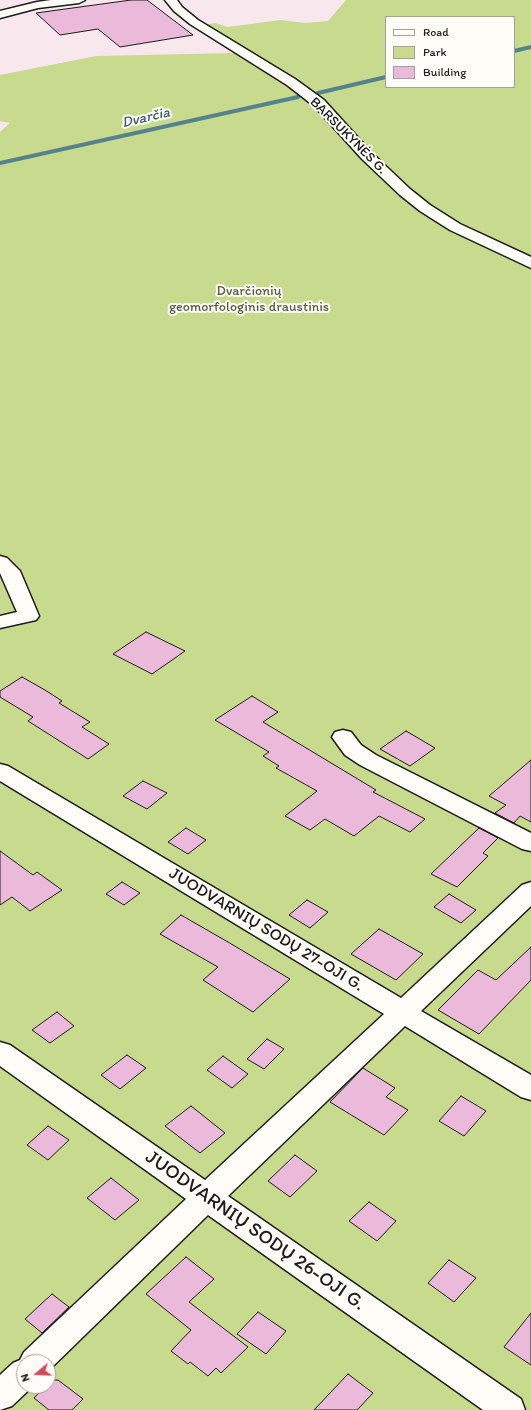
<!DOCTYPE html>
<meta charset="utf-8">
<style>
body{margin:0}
#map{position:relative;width:531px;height:1410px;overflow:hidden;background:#f8e8ee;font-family:Itim,sans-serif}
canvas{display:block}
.legend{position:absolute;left:385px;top:16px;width:130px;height:72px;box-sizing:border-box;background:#fdfcf7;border:1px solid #a3a29f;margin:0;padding:5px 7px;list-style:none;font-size:12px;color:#1c1c1c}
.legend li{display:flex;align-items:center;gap:8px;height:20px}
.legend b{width:20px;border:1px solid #a3a29f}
.north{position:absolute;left:16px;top:1354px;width:40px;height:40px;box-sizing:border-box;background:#fdfcf7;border:1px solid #a3a29f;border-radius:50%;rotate:251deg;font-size:11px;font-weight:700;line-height:16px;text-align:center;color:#1c1c1c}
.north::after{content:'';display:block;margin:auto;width:14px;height:18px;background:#d1495b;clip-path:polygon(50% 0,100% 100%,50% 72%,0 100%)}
</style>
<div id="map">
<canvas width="531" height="1410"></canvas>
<ul class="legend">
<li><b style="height:5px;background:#fdfcf7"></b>Road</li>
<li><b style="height:11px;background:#c7da8e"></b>Park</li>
<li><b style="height:11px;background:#ebbada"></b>Building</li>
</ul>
<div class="north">N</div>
</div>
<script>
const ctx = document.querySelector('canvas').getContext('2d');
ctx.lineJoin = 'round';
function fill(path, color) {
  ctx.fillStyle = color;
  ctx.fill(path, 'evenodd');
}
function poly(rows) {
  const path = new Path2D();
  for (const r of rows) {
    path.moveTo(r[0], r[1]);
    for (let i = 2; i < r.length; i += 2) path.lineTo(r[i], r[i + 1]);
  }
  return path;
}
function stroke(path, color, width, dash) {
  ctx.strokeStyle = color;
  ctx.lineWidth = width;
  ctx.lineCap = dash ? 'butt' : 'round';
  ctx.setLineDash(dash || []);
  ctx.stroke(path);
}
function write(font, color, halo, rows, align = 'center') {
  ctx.font = font + ' Itim,sans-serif';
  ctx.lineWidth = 4;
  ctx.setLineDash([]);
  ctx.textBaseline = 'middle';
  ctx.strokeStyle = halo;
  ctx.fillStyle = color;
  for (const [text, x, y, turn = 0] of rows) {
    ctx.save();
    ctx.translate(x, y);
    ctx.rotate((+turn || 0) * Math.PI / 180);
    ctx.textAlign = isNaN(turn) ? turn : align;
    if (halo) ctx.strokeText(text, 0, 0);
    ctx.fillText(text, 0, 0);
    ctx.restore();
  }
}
fill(poly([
 [346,0,531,0,531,1410,0,1410,0,132,10,123,0,121,0,75,96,56,237,53,203,25,215,23,228,27,280,20,305,23,328,21],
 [386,17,514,17,514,87,386,87],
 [24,1362,48,1362,48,1386,24,1386]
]), '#c7da8e');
stroke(poly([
 [514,51,531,47],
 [318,93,386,77],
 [0,163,298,97]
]), '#55838d', 4);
const building = poly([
 [131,0,147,0,193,35,120,47,98,29,60,35,36,13,131,0],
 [146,632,185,651,152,674,113,654,146,632],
 [22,677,45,690,62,701,59,703,90,722,82,727,109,744,88,759,28,721,33,717,0,697,0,691,22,677],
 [252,696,278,712,263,722,376,790,373,792,425,819,410,832,379,816,354,836,325,819,310,830,285,816,317,791,276,768,279,766,263,756,269,752,215,720,252,696],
 [406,731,435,748,410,766,380,749,406,731],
 [531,760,531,822,520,816,514,823,495,813,506,805,489,796,531,760],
 [143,781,167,793,147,809,123,796,143,781],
 [186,828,206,840,188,854,168,842,186,828],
 [479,828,498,838,483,853,488,856,457,887,431,874,479,828],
 [0,851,33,875,37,872,62,890,30,911,12,897,0,905,0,851],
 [122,882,140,893,124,905,106,894,122,882],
 [449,894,476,910,461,923,434,907,449,894],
 [307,900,328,912,310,928,289,915,307,900],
 [181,915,228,942,290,979,253,1012,203,980,218,967,160,934,181,915],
 [379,929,423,954,396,980,351,954,379,929],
 [531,947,531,980,479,1034,438,1010,478,970,496,980,531,947],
 [57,1012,74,1026,50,1043,32,1030,57,1012],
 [267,1039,284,1049,264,1069,247,1059,267,1039],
 [127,1055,146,1068,120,1089,101,1075,127,1055],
 [223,1056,248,1074,232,1088,207,1070,223,1056],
 [363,1068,395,1088,386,1097,408,1110,384,1135,330,1102,363,1068],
 [461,1096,486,1111,464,1136,439,1121,461,1096],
 [191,1106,225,1133,200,1153,165,1126,191,1106],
 [48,1126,69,1140,48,1160,27,1145,48,1126],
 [295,1155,317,1171,290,1197,268,1181,295,1155],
 [111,1178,139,1200,115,1220,87,1198,111,1178],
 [369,1202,396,1221,377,1241,349,1221,369,1202],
 [186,1257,214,1279,189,1302,248,1347,221,1373,216,1368,208,1376,190,1362,188,1364,171,1351,191,1330,146,1294,186,1257],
 [449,1260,476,1278,454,1302,428,1283,449,1260],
 [52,1294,69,1307,42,1333,25,1319,52,1294],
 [258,1312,286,1331,266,1354,237,1334,258,1312],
 [531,1313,531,1365,504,1347,531,1313],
 [348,1374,373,1393,357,1410,314,1410,348,1374],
 [51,1380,58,1380,83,1399,72,1410,49,1410,34,1398,45,1386,48,1386,48,1383,51,1380]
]);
fill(building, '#ebbada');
stroke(building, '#1c1c1c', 1);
const minor = poly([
 [51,0,85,0,79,3,38,8,0,18,0,11,37,2,51,0],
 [165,0,177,0,182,7,198,20,295,79,324,100,372,153,410,189,430,205,460,224,531,257,531,268,450,230,420,211,400,195,362,159,314,106,287,85,190,24,174,11,165,0],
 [0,556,7,558,20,571,39,616,36,620,0,628,0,616,17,612,0,573,0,556],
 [343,730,351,732,361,745,376,755,531,833,531,851,522,849,360,765,345,755,332,737,335,732,343,730],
 [0,764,8,766,401,998,522,885,531,882,531,906,421,1011,531,1075,531,1100,521,1097,405,1026,228,1196,521,1399,525,1410,483,1410,208,1215,48,1371,48,1362,24,1362,24,1386,33,1386,12,1406,0,1410,0,1375,13,1363,20,1360,24,1352,186,1199,0,1066,0,1042,10,1045,205,1180,384,1014,0,781,0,764]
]);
stroke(minor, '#1c1c1c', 3);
fill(minor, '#fdfcf7');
write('14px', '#1c1c1c', '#fdfcf7', [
 ["BARSUKYNĖS G.",348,136,45]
]);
write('14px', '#585e44', '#fdfcf7', [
 ["Dvarčionių",249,291],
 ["geomorfologinis draustinis",249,307]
]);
write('italic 15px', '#426168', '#fdfcf7', [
 ["Dvarčia",146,118,-13]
]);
write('17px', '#1c1c1c', '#fdfcf7', [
 ["JUODVARNIŲ SODŲ 27-OJI G.",266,930,31]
]);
write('20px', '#1c1c1c', '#fdfcf7', [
 ["JUODVARNIŲ SODŲ 26-OJI G.",255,1231,35]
]);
</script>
